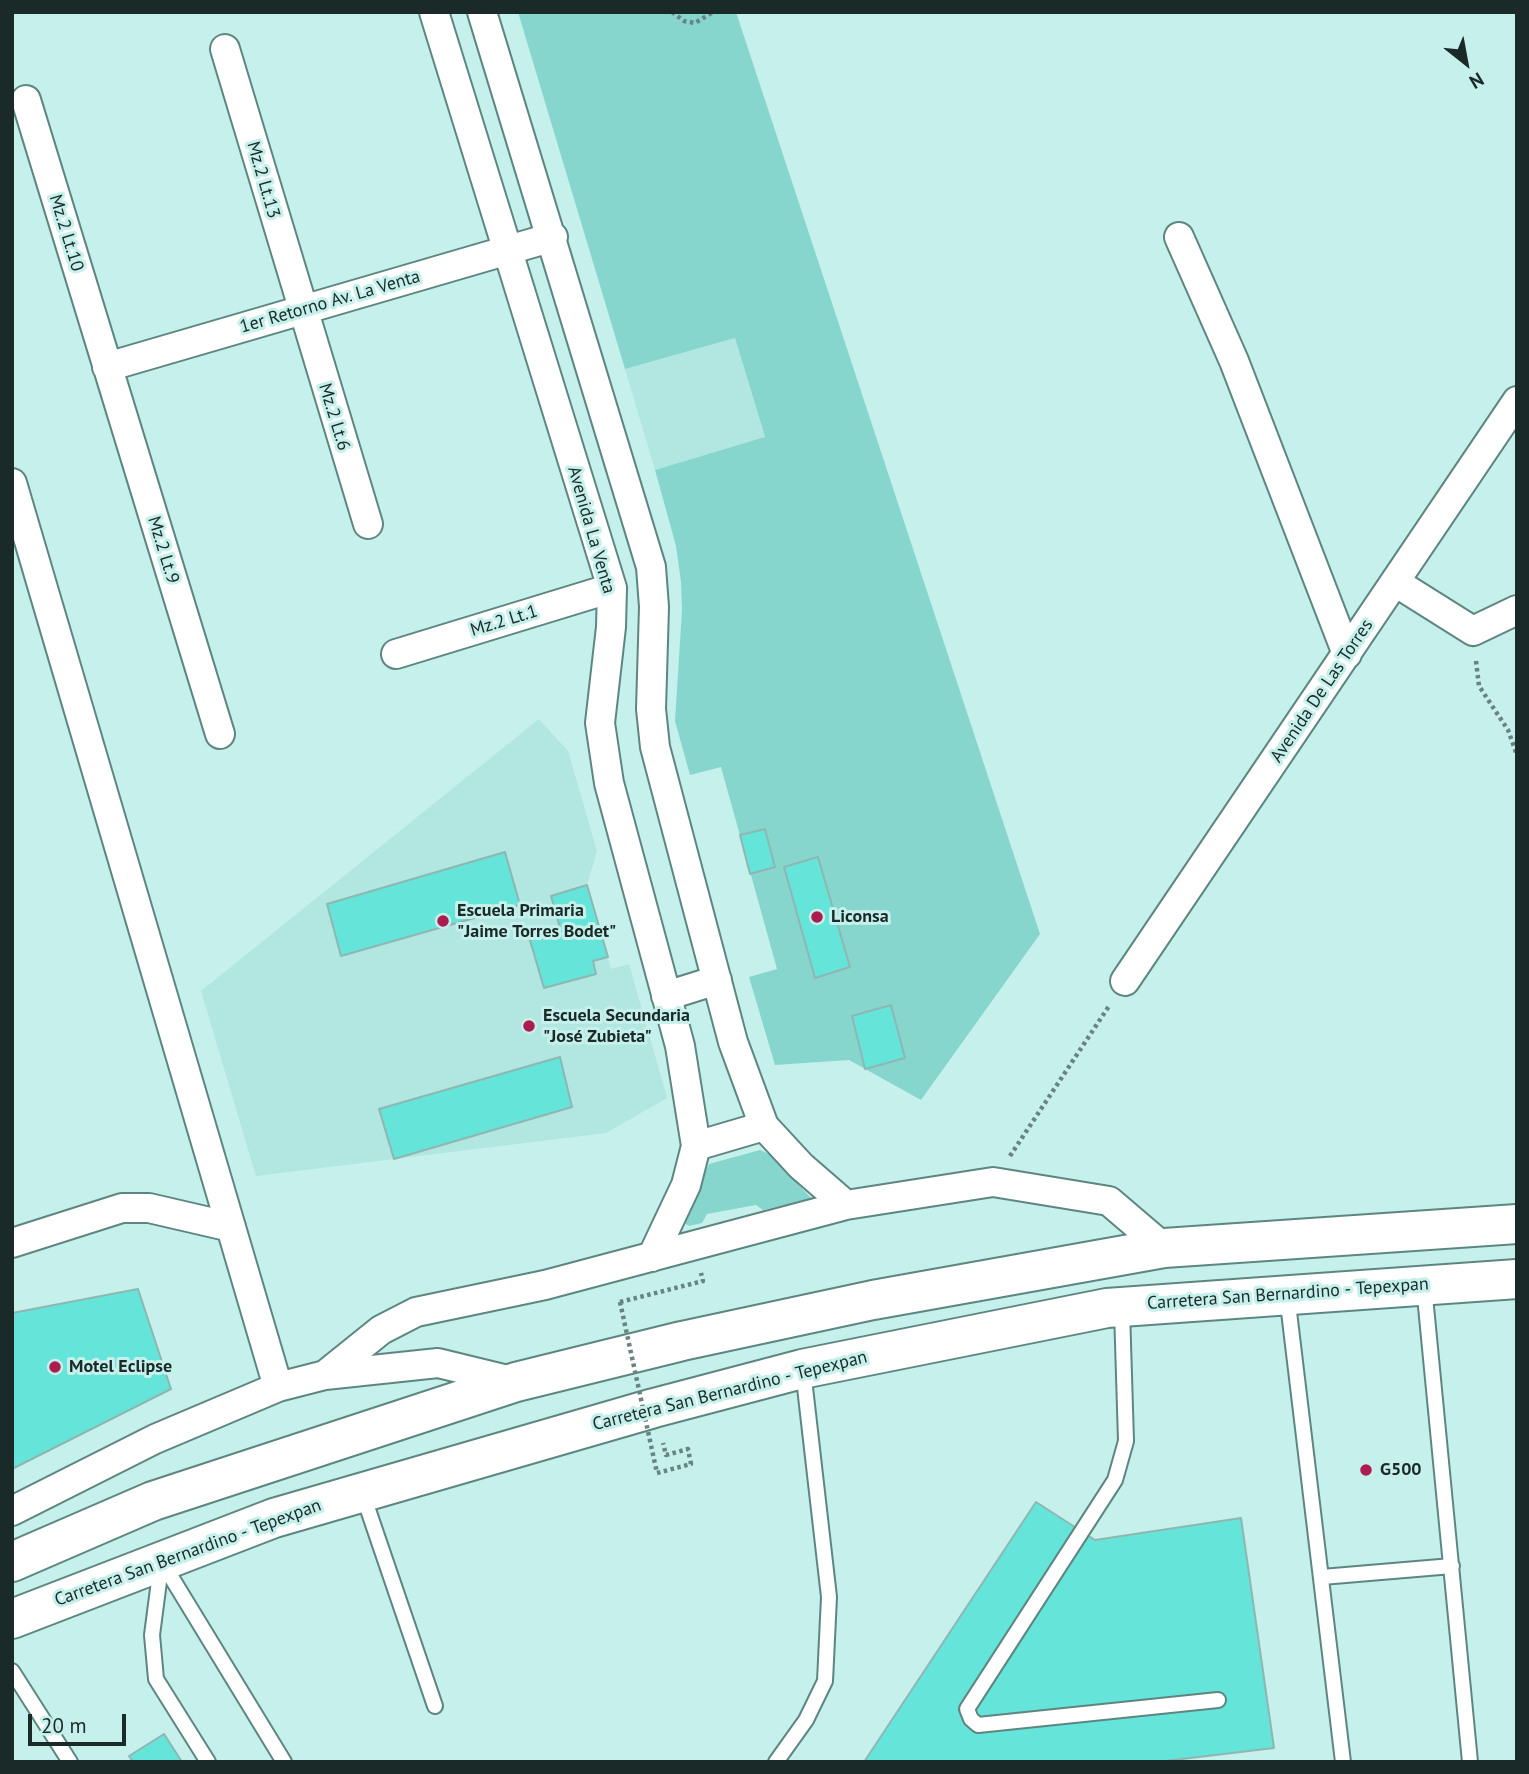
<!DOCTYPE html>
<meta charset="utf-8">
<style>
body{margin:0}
#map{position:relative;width:1529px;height:1774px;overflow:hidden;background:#c6f0eb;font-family:"PT Sans",sans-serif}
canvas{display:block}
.frame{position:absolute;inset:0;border:14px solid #192a28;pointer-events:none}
.north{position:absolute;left:1431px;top:28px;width:70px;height:70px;-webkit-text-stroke:5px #c6f0eb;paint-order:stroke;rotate:149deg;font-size:19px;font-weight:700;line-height:28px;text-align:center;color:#192a28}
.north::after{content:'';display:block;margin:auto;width:24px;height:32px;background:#192a28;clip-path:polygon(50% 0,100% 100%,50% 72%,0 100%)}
.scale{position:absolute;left:28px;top:1714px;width:98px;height:32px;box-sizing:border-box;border:4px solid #192a28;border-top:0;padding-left:9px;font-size:21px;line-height:24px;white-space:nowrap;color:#192a28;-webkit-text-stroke:5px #c6f0eb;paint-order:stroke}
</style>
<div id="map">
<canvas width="1529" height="1774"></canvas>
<div class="frame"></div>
<div class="north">N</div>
<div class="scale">20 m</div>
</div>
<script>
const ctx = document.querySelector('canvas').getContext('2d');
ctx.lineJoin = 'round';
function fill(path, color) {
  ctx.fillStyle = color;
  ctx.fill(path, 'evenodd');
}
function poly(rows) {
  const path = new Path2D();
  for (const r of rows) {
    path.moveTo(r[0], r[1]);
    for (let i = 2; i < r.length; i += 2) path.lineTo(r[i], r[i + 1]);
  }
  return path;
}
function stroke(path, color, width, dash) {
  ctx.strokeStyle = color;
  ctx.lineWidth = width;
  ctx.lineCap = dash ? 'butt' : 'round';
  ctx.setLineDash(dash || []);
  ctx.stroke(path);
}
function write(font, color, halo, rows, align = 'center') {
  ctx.font = font + ' "PT Sans",sans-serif';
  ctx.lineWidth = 6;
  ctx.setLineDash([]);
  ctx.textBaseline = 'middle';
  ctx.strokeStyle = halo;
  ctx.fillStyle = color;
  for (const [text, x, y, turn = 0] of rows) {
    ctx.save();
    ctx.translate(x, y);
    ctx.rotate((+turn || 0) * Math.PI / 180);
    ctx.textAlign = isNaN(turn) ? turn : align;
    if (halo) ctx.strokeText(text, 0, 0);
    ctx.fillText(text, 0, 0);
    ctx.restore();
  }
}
fill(poly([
 [735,338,765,438,655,470,625,369],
 [539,719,568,751,597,851,587,885,611,969,629,964,667,1098,606,1133,256,1176,201,991]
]), '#b2e6e0');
fill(poly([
 [518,12,736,12,1040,934,921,1100,849,1060,775,1065,749,977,777,969,721,767,690,775,675,721,682,610,681,582,676,546,655,470,765,437,735,338,625,369],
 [760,1150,769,1154,812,1199,763,1210,756,1205,707,1214,702,1223,689,1226,684,1223,683,1218,709,1164]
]), '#87d6ce');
const building = poly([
 [765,829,775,867,750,874,740,835,765,829],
 [505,852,520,905,341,956,327,904,505,852],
 [818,857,850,967,815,978,784,867,818,857],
 [587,885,608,957,593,961,596,974,544,988,529,937,560,928,551,896,587,885],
 [891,1005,905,1058,865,1069,852,1016,891,1005],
 [560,1057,572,1107,394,1159,379,1109,560,1057],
 [138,1289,171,1389,12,1469,12,1313,138,1289],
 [1036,1502,1095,1540,1241,1518,1274,1748,1157,1762,864,1762,1036,1502],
 [164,1734,182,1762,133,1762,129,1756,164,1734]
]);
fill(building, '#65e4d9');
stroke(building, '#8eb7b2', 2);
const service = poly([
 [1424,1286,1470,1762],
 [1287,1295,1343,1762],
 [1122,1310,1126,1441,1115,1480,967,1709,971,1719,978,1725,1218,1700],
 [362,1492,435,1706],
 [162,1562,284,1762],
 [161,1566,152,1635,156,1679,208,1762],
 [1322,1577,1452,1566],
 [12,1671,70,1762],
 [776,1762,806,1720,825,1681,829,1597,803,1370]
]);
const minor = poly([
 [434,12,612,588,611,627,600,723,609,783,680,1046,696,1146,686,1185,652,1257],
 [482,12,651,567,654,607,651,709,655,747,733,1042,764,1126,801,1166,846,1205],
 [225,49,368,524],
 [26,100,220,734],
 [1179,237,1234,361,1347,654],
 [107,367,553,237],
 [12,483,278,1387],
 [1395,582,1473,631,1517,610],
 [396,654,612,588],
 [1125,981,1517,401],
 [666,996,717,980],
 [696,1146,764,1126],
 [12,1243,122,1208,149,1208,231,1227],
 [325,1375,381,1330,416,1312,545,1285,846,1205,993,1182,1109,1201,1164,1248],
 [12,1511,155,1439,278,1387,325,1375,438,1363,516,1382]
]);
const trunk = poly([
 [12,1562,153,1501,516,1382,682,1341,873,1300,1164,1248,1517,1224],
 [12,1619,274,1518,654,1408,802,1369,1107,1308,1517,1279]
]);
stroke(service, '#5e8681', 18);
stroke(minor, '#5e8681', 32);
stroke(trunk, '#5e8681', 42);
stroke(poly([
 [672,12,684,21,695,23,713,12],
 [1476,661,1479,686,1508,730,1517,755],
 [1010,1156,1109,1006],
 [620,1302,703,1281,701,1273],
 [657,1473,691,1464,688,1449,666,1455,663,1443]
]), '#688481', 4.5, [3.5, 3.5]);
stroke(service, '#fff', 14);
stroke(minor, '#fff', 28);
stroke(trunk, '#fff', 38);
stroke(poly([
 [620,1302,657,1473]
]), '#688481', 4.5, [3.5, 3.5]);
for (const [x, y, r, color] of [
 [817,917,7,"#ad1c4f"],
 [443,921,7,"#ad1c4f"],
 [529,1026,7,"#ad1c4f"],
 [55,1367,7,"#ad1c4f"],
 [1366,1470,7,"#ad1c4f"]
]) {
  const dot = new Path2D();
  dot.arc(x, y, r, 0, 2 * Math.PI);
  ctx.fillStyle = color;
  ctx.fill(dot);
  stroke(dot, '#c6f0eb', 2.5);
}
write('18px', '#192a28', '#c6f0eb', [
 ["Mz.2 Lt.13",263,180,74],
 ["Mz.2 Lt.10",66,233,73],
 ["1er Retorno Av. La Venta",330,302,-16],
 ["Mz.2 Lt.6",334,417,73],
 ["Avenida La Venta",591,530,74],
 ["Mz.2 Lt.9",163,550,73],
 ["Mz.2 Lt.1",504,621,-17],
 ["Avenida De Las Torres",1322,691,-56],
 ["Carretera San Bernardino - Tepexpan",1288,1294,-4],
 ["Carretera San Bernardino - Tepexpan",730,1391,-14],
 ["Carretera San Bernardino - Tepexpan",188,1553,-20]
]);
write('bold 18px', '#192a28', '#c6f0eb', [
 ["Escuela Primaria",457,911],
 ["\"Jaime Torres Bodet\"",457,932],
 ["Liconsa",831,917],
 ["Escuela Secundaria",543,1016],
 ["\"José Zubieta\"",543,1037],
 ["Motel Eclipse",69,1367],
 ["G500",1380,1470]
], 'left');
</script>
